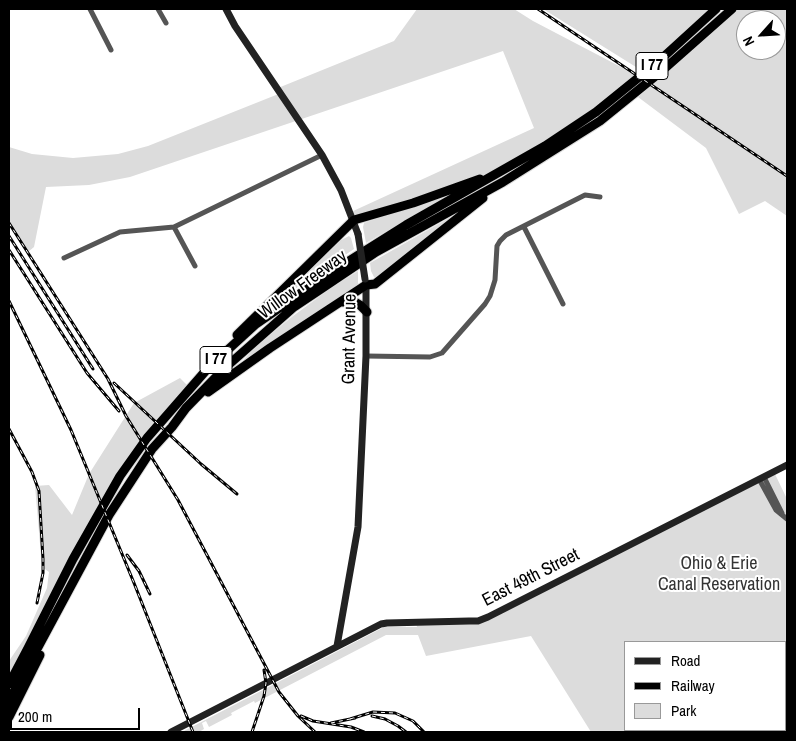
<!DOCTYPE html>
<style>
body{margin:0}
#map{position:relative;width:796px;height:741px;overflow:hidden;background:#fff;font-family:"Archivo Narrow",sans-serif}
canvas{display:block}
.frame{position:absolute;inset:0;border:10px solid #000;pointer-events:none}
.legend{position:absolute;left:624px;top:641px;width:162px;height:90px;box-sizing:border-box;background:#fff;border:1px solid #999;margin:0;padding:6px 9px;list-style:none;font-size:15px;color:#000}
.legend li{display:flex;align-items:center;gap:10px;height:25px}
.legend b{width:25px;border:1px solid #999}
.north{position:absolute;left:736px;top:10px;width:50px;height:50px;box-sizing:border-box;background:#fff;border:1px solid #999;border-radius:50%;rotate:244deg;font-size:14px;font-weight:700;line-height:20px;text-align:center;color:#000}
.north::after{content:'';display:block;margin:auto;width:18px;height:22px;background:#000;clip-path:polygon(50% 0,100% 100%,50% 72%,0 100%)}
.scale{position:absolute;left:10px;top:708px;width:130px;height:22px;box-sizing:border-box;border:2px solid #000;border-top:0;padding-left:6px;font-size:15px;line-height:18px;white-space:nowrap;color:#000;-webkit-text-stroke:4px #fff;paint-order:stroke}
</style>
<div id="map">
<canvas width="796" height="741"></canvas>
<div class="frame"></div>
<ul class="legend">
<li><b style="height:6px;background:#222"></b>Road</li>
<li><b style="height:6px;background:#000"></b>Railway</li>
<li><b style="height:14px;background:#dcdcdc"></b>Park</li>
</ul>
<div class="north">N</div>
<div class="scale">200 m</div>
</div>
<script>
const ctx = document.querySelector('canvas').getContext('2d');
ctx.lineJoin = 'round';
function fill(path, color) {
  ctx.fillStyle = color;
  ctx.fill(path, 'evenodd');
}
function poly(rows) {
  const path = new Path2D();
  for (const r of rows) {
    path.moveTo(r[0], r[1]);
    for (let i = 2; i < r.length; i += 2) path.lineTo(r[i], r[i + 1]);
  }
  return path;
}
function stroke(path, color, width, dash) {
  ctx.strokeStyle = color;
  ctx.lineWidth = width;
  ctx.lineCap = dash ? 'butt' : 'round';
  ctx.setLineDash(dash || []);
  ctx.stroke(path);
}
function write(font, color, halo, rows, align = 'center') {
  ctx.font = font + ' "Archivo Narrow",sans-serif';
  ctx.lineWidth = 4;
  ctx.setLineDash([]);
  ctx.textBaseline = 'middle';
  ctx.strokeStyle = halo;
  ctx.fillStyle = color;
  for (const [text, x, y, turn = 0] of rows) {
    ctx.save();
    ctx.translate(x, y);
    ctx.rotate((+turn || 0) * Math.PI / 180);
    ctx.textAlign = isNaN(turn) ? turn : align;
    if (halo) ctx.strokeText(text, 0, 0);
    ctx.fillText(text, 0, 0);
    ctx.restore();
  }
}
fill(poly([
 [417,9,514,9,533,21,621,67,638,78,504,171,354,220,351,212,534,128,503,51,130,177,89,185,46,187,34,247,28,252,9,223,9,147,32,154,73,158,118,154,148,146,281,93,278,88,394,41],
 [543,9,716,9,644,72],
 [732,9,787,9,787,216,765,201,739,214,706,148,634,94],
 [746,20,776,20,776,50,746,50],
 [443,196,445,197,366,243,363,227,364,223],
 [449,218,450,220,378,277,374,277,371,271,370,263],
 [349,236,351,238,354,249,299,286,271,308,269,307,337,242],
 [358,271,358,287,241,363,255,347,293,316,331,288],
 [180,378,190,388,120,476,9,684,9,661,26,636,47,588,49,572,42,567,35,486,49,485,72,515,89,474,134,403],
 [774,472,787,499,787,732,591,732,531,636,426,656,418,635,386,635,255,703,254,701,231,713,232,715,209,727,206,721,202,723,204,729,199,732,182,732,384,627,417,627,416,623,478,621],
 [625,642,785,642,785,730,625,730]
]), '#dcdcdc');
const highway = poly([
 [342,302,355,302,360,305,367,312],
 [237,335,354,220,413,203,480,179],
 [208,392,270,348,366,285,375,284,483,198],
 [9,684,28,648,73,559,120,476,147,438,209,367,256,324,333,271,406,225,545,146,596,112,659,61,716,9],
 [9,701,109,515,152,449,172,427,186,408,226,367,294,307,321,289,376,252,503,182,600,121,663,70,732,9],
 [9,717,40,655]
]);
stroke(highway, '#dbdbdb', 11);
stroke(poly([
 [90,9,111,50],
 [158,9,166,23],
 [174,227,322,155],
 [524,227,563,304],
 [64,258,120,232,174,227,195,266],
 [366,356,430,357,442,353,485,304,490,296,495,280,497,246,500,241,506,235,585,195,600,197],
 [764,477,782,513],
 [759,479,776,510,787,519]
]), '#555', 5);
stroke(poly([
 [226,9,235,26,322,155,341,190,358,234],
 [337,646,358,527,366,356,366,283],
 [171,732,381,624,387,623,469,621,478,621,488,617,787,465]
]), '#222', 7);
stroke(highway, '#000', 9);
const rail = poly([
 [538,9,787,176],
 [9,223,108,379,126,416,178,500,279,692,298,716,315,732],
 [9,236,93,369],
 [9,250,87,373,119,411],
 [9,301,71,430,134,583,193,732],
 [114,383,201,464,237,494],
 [9,429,32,472,39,491,43,559,43,573,37,603],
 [127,555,139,571,150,594],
 [301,716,313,721,351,727,364,732],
 [372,716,385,719,398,726,406,732],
 [350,719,373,712,395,713,413,721,424,732],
 [331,723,355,718],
 [252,732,264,696,266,683,264,670]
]);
stroke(rail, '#000', 3);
stroke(rail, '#fff', 1, [4]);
stroke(poly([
 [358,234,365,279]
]), '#222', 7);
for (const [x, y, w] of [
 [652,66,32],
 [216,360,32]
]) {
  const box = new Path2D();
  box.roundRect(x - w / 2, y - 13.5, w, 27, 4);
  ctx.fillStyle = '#fff';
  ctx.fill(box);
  stroke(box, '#000', 1);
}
write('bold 16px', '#000', null, [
 ["I 77",652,66],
 ["I 77",216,360]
]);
write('18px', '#000', '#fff', [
 ["Willow Freeway",303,285,-36],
 ["Grant Avenue",350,339,-89],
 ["East 49th Street",531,578,-27]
]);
write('18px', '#333', '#fff', [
 ["Ohio & Erie",719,564],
 ["Canal Reservation",719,585]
]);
</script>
